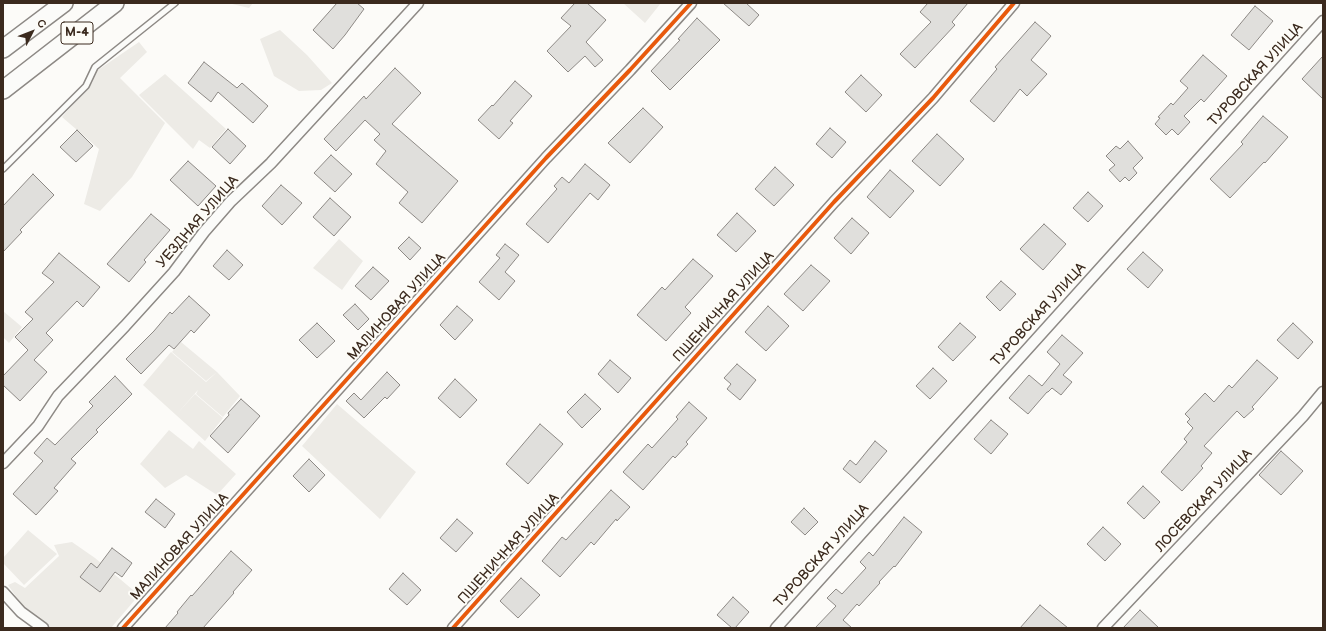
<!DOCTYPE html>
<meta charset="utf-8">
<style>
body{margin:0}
#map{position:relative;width:1326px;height:631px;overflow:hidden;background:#fcfbf8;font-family:"Balsamiq Sans",sans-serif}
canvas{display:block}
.frame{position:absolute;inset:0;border:4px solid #3b2a1e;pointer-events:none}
.north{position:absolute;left:12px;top:12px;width:40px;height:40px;-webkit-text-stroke:3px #fdfcf7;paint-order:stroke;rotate:48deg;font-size:11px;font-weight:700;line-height:16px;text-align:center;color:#3b2a1e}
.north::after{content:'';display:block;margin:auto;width:14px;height:18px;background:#3b2a1e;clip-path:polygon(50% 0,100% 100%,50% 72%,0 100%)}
</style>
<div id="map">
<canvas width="1326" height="631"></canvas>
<div class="frame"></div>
<div class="north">С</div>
</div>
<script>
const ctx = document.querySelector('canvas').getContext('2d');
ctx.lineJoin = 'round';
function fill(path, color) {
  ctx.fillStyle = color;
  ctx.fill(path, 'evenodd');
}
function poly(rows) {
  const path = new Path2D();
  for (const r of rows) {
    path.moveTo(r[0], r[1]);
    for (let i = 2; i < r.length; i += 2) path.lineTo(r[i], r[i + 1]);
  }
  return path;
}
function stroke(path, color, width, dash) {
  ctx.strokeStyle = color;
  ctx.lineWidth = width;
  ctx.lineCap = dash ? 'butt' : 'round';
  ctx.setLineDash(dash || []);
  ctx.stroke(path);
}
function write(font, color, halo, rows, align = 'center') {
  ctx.font = font + ' "Balsamiq Sans",sans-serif';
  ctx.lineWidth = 4;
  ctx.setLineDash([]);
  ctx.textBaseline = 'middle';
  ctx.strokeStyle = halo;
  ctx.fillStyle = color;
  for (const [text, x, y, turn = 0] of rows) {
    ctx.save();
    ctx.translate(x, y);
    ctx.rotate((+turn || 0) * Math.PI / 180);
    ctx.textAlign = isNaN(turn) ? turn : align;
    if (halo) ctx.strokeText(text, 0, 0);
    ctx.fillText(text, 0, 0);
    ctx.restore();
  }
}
fill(poly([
 [228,3,253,3,249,8],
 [623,3,661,3,645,23],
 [280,30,307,55,332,83,321,90,299,91,274,76,260,39],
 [139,42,147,52,120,78,165,123,132,177,100,211,84,204,99,149,62,117,92,83,98,70],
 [165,74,226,129,210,148,199,140,193,149,139,95],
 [339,239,363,261,342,290,313,268],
 [3,311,22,327,9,343,3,337],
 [181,342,217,372,206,381,172,352],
 [171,352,206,382,217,372,240,396,223,417,196,394,198,390,176,415,143,385],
 [195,394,223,418,205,441,176,415],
 [337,404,416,472,380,519,302,446],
 [169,430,193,449,199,441,236,474,217,495,186,475,165,488,140,464],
 [28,530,57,554,24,585,3,563,3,558],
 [72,542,95,558,139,595,111,628,51,628,24,608,8,585,15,582,25,588,59,556,54,545]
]), '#edebe6');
const building = poly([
 [337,3,357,3,364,9,345,35,333,49,313,30,337,3],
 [575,3,587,3,606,20,586,42,603,60,595,67,585,56,568,72,547,51,571,26,561,18,575,3],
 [723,3,746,3,759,15,749,26,723,3],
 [928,3,968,3,952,22,955,25,915,68,900,54,931,22,920,12,928,3],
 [1255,6,1273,21,1249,50,1231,35,1255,6],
 [697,18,720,40,670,90,651,71,680,40,678,39,697,18],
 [1035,22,1051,36,1031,60,1047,74,1027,96,1020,89,994,122,970,101,997,69,995,67,1035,22],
 [1203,55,1227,76,1204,102,1201,99,1184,116,1190,122,1178,135,1172,129,1166,135,1155,124,1160,118,1158,117,1171,103,1173,105,1188,88,1180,81,1203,55],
 [1323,56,1323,99,1302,79,1323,56],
 [204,62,237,88,242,83,268,106,253,123,218,92,211,102,188,83,204,62],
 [395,68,421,93,392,124,458,181,422,223,399,203,408,192,376,164,386,151,374,140,380,134,365,120,336,151,324,139,364,96,366,99,395,68],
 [861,75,882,95,866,112,845,92,861,75],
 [515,81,532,96,510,121,513,123,499,139,478,120,492,105,493,106,515,81],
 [643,108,663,127,630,163,608,143,643,108],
 [1263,116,1288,137,1265,163,1264,162,1230,198,1210,179,1243,144,1241,142,1263,116],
 [830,128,846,142,832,158,816,144,830,128],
 [228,129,246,146,230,164,212,147,228,129],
 [77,130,93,146,76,162,60,147,77,130],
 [937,134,964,159,940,186,912,161,937,134],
 [1128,141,1143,158,1133,168,1137,173,1129,181,1125,177,1120,182,1109,170,1115,165,1106,156,1116,146,1120,149,1128,141],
 [331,155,352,174,335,192,314,173,331,155],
 [188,161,216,186,198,206,170,180,188,161],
 [585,164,610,185,598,200,590,193,548,243,526,224,557,189,554,186,562,177,569,183,585,164],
 [775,167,794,185,774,206,755,189,775,167],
 [890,170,914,191,890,218,867,197,890,170],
 [33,174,54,195,20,230,22,232,3,252,3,206,33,174],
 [281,185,302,203,282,225,262,206,281,185],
 [1088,192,1103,206,1088,222,1073,208,1088,192],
 [330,198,351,217,334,236,313,217,330,198],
 [737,213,756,231,736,252,717,235,737,213],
 [151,214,170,230,144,260,146,262,129,282,107,264,151,214],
 [852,218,869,233,851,254,834,238,852,218],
 [1044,224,1066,244,1043,270,1020,249,1044,224],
 [409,237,421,248,410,260,398,248,409,237],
 [505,244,519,255,505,272,515,281,499,300,479,282,500,258,496,255,505,244],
 [227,250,243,265,229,280,213,266,227,250],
 [1143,252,1163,270,1148,288,1127,269,1143,252],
 [59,253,100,287,83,307,77,301,46,333,53,340,34,360,47,372,20,401,3,385,3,376,28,350,15,337,33,319,25,312,54,282,42,273,59,253],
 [693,259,713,276,685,307,691,313,666,341,637,315,662,287,665,290,693,259],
 [811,265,830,281,803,311,784,294,811,265],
 [373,267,389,281,371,300,355,286,373,267],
 [1001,281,1016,294,1000,311,986,297,1001,281],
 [189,296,210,315,194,333,191,330,174,349,169,345,141,374,126,359,154,331,170,312,172,314,189,296],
 [355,304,369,319,358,330,343,315,355,304],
 [457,306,473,320,455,340,440,325,457,306],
 [768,306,789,326,766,351,745,332,768,306],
 [317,323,335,341,317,358,299,340,317,323],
 [960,323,976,337,953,361,938,347,960,323],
 [1293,323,1313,342,1298,359,1277,340,1293,323],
 [1062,335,1083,353,1063,375,1072,382,1061,395,1052,388,1048,392,1047,392,1028,414,1009,398,1029,375,1042,386,1060,364,1047,352,1062,335],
 [610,360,631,378,618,393,598,374,610,360],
 [1257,360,1278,378,1252,407,1254,409,1244,418,1237,411,1204,446,1212,453,1201,466,1203,468,1182,491,1161,472,1187,442,1184,439,1193,428,1187,422,1190,419,1185,414,1205,393,1214,402,1229,385,1232,388,1257,360],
 [737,364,756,380,740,400,727,389,731,384,724,378,737,364],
 [933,368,947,381,930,399,916,386,933,368],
 [387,372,400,385,387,399,385,397,364,418,346,401,354,393,361,400,387,372],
 [115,376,132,394,96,430,98,432,71,459,76,463,54,488,58,491,36,515,13,494,43,461,34,453,47,438,55,445,93,406,89,402,115,376],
 [455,379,477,400,460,418,438,398,455,379],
 [585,394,601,409,582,428,567,412,585,394],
 [241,399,260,416,228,453,210,436,229,415,228,413,241,399],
 [689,402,707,418,686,442,688,444,675,458,673,456,643,490,623,472,648,444,652,448,678,419,676,417,689,402],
 [991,420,1008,434,991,454,974,439,991,420],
 [540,424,563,444,528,484,506,464,540,424],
 [875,441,887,451,860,483,843,469,850,460,856,465,875,441],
 [1281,451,1303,471,1281,495,1259,475,1281,451],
 [309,459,325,475,309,492,293,476,309,459],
 [1143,486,1160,502,1144,519,1127,503,1143,486],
 [611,490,630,507,617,521,616,519,594,545,591,542,560,577,542,561,562,537,566,540,611,490],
 [156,499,175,514,165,528,145,512,156,499],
 [804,508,818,522,805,535,791,522,804,508],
 [904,517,922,532,895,567,894,566,879,582,880,583,859,606,857,604,843,620,852,628,815,628,836,606,827,598,836,589,842,594,866,568,860,562,869,552,873,556,904,517],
 [457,519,473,533,456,552,440,538,457,519],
 [1103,527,1121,544,1105,561,1087,544,1103,527],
 [112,548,132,563,122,577,115,572,100,592,80,577,91,563,97,568,112,548],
 [231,551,252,570,233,592,234,593,203,628,165,628,178,613,177,612,191,595,192,596,231,551],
 [403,573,421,590,407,605,389,589,403,573],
 [521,578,540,595,518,618,500,601,521,578],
 [733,597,749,612,735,628,732,628,717,615,733,597],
 [1040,605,1068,628,1020,628,1040,605],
 [1140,610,1159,628,1123,628,1140,610]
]);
fill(building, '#e0dfdc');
stroke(building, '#8d8985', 1);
const service = poly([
 [3,169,86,86,95,67,175,3]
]);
const minor = poly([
 [3,463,38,426,58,396,125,326,174,272,204,232,231,201,271,163,418,3],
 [3,592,21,612,43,628],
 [123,628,546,158,630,70,691,3],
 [453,628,834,202,933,98,1014,3],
 [776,628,1323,21],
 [1103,628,1303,416,1323,392]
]);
const trunk = poly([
 [3,49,64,3],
 [3,90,115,3]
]);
stroke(service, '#8d8985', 8);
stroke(minor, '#8d8985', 13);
stroke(trunk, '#8d8985', 20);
stroke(service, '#fbfbf9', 5);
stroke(minor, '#fbfbf9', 10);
stroke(trunk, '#fbfbf9', 17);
stroke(poly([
 [123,628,546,158,630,70,691,3],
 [453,628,834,202,933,98,1014,3]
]), '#e8590c', 4);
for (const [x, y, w] of [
 [77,33,32]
]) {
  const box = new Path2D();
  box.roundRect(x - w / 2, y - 11, w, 22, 3);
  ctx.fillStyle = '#fdfcf7';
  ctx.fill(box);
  stroke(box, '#3b2a1e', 1);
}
write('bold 13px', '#3b2a1e', null, [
 ["М-4",77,33]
]);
write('14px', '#3b2a1e', '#fdfcf7', [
 ["ТУРОВСКАЯ УЛИЦА",1256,75,-48],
 ["УЕЗДНАЯ УЛИЦА",198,222,-49],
 ["МАЛИНОВАЯ УЛИЦА",397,307,-48],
 ["ПШЕНИЧНАЯ УЛИЦА",724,307,-48],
 ["ТУРОВСКАЯ УЛИЦА",1039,315,-48],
 ["ЛОСЕВСКАЯ УЛИЦА",1204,501,-47],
 ["МАЛИНОВАЯ УЛИЦА",180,547,-48],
 ["ПШЕНИЧНАЯ УЛИЦА",509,549,-48],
 ["ТУРОВСКАЯ УЛИЦА",822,556,-48]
]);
</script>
